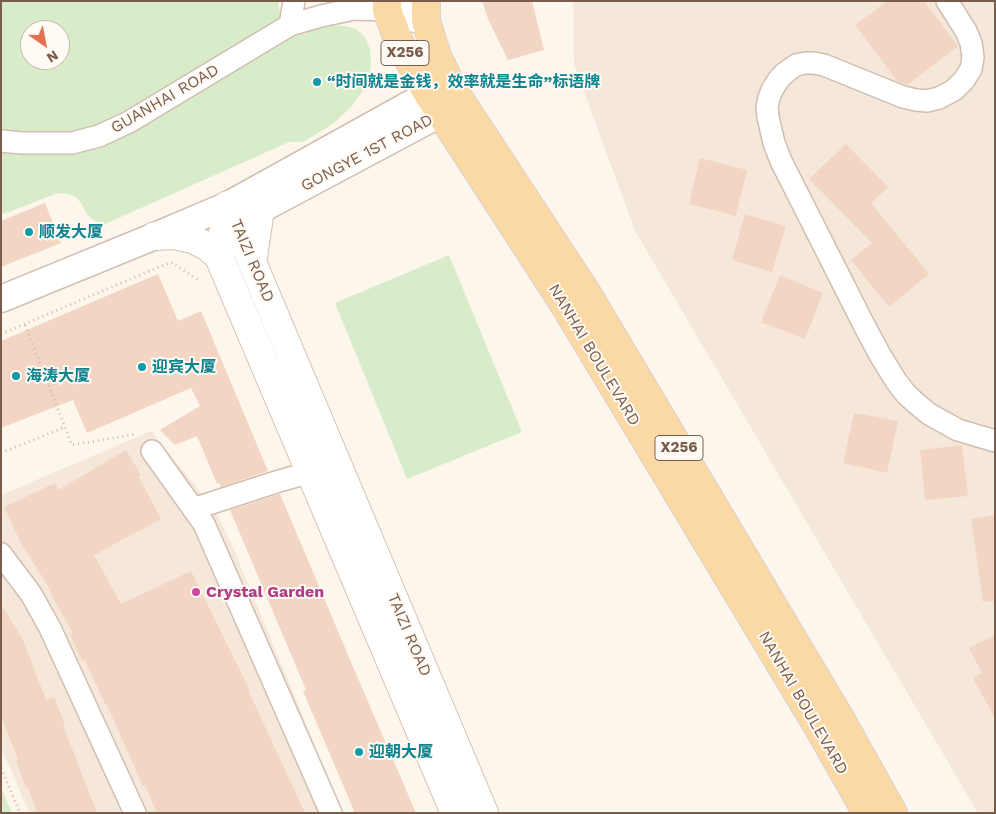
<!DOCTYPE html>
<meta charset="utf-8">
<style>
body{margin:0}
#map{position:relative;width:996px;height:814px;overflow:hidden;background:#fdf6ec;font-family:"Work Sans",sans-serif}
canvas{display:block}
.frame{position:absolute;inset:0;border:2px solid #7a5c4d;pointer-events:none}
.north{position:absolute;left:20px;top:20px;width:50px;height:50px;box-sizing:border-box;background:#fffaf3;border:1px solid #cabbb1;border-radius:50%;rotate:147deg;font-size:14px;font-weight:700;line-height:20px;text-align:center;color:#7a5c4d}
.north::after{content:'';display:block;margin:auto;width:18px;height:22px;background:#e76f51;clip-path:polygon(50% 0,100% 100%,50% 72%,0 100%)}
</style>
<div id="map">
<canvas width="996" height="814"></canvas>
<div class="frame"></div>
<div class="north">N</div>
</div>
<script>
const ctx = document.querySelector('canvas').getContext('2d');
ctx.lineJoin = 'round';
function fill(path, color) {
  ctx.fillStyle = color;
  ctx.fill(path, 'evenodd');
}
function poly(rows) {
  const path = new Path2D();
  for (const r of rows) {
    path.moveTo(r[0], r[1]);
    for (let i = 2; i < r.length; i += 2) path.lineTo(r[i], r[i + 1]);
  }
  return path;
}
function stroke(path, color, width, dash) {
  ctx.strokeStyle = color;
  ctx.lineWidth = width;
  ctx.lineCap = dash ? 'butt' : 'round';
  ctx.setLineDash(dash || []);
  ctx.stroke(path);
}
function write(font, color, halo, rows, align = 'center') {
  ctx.font = font + ' "Work Sans","Noto Sans SC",sans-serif';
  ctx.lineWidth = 4;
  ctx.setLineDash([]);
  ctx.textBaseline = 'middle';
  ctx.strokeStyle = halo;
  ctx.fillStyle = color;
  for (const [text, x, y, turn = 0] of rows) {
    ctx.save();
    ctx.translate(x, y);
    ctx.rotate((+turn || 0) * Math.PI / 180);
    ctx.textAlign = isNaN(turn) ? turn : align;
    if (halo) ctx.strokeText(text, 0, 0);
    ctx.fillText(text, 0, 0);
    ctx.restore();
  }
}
fill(poly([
 [573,1,995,1,995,813,978,813,635,231,574,64],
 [151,431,215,510,231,543,343,813,29,813,9,765,1,750,1,495]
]), '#f5e8da');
fill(poly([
 [1,1,278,1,281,20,290,32,304,34,328,25,345,26,356,29,365,37,370,49,371,63,370,74,365,88,352,106,333,124,303,142,289,142,105,224,94,221,87,214,81,203,76,197,68,194,58,193,50,196,1,215],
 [30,30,60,30,60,60,30,60],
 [449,255,522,432,407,479,335,303],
 [1,788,12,813,1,813]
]), '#d8ecc9');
fill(poly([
 [482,1,532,1,544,50,508,60,488,19],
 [887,1,924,1,958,46,907,85,897,81,855,25],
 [846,144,888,187,871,203,929,274,889,307,851,260,872,243,809,179],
 [700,158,747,170,736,216,689,204],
 [45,203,61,243,1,267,1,221],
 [745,214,786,226,772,272,732,260],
 [158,274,178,321,201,311,268,471,221,487,219,483,217,484,197,436,175,445,160,430,200,406,191,388,87,433,73,400,1,428,1,341],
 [780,275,823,293,805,339,761,322],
 [854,413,898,421,887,473,843,463],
 [962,445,968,496,925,500,920,450],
 [126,450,141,475,138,476,161,519,94,555,121,604,191,571,250,691,249,692,305,813,157,813,145,785,143,786,106,703,105,704,85,660,82,661,70,634,73,633,50,592,51,591,21,543,4,507,55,483,58,490],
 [280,494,354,669,416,813,355,813,303,691,306,690,230,510],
 [995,515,995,601,983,602,971,519],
 [1,604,23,640,46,700,54,697,65,725,63,725,97,813,37,813,28,788,26,788,16,760,18,759,1,716],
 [995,635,995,718,973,678,982,673,969,648]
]), '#f3d5c3');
const minor = poly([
 [947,1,966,31,971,43,973,57,971,69,964,80,954,90,939,98,927,101,916,100,903,97,824,65,814,63,806,63,796,65,786,72,779,79,772,90,769,98,767,107,768,117,774,143,781,161,865,327,880,355,896,381,906,394,917,404,929,414,958,430,995,441],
 [290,25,294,1],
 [1,141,22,143,72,143,99,136,129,122,290,25,321,16,354,9,387,10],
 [152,451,204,524,331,813],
 [193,509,276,482,311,472],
 [1,554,31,594,50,628,135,813]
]);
const tertiary = poly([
 [238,207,260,210,440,114,452,95],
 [1,299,155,236,228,205,428,94,451,91]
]);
const secondary = poly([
 [377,1,387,10,426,21],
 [228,205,484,813],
 [228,205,219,257,455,813],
 [155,236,174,235,193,239,208,247,219,257],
 [252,263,260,210]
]);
const primary = poly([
 [387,1,387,10,399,42,428,94,564,304,820,730,867,813],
 [426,1,426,21,437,56,454,91,586,292,841,720,893,813]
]);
stroke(minor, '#d1beb0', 24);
stroke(tertiary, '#d1beb0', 29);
stroke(secondary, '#d6c0b0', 30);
stroke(primary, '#dad1cd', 30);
stroke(poly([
 [25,325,72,445,137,434],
 [1,334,171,262,200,281],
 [1,453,65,427],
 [1,768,20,813]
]), '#d9b8a5', 3, [1, 4]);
stroke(minor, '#fff', 21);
stroke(tertiary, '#fff', 26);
stroke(secondary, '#fff', 28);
stroke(primary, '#fbd9a5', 28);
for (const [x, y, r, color] of [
 [317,82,5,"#0f9aa8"],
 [29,232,5,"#0f9aa8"],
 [142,367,5,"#0f9aa8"],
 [16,376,5,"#0f9aa8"],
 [196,592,5,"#d1479c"],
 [359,752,5,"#0f9aa8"]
]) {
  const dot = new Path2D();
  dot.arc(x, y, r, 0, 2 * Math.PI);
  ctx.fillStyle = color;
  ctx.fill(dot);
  stroke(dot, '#fffaf3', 2);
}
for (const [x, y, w] of [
 [405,53,48],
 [679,448,48]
]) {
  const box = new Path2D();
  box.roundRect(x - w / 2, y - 12.5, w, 25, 4);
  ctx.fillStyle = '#fffaf3';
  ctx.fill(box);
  stroke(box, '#7a5c4d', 1);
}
write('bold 15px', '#7a5c4d', null, [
 ["X256",405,53],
 ["X256",679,448]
]);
write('bold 16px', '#0d838f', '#fffaf3', [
 ["“时间就是金钱，效率就是生命”标语牌",327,82],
 ["顺发大厦",39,232],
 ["迎宾大厦",152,367],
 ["海涛大厦",26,376],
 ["迎朝大厦",369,752]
], 'left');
write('16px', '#7a5c4d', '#fffaf3', [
 ["GUANHAI ROAD",165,99,-30],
 ["GONGYE 1ST ROAD",367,153,-28],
 ["TAIZI ROAD",252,261,67],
 ["NANHAI BOULEVARD",594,355,59],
 ["TAIZI ROAD",409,635,67],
 ["NANHAI BOULEVARD",803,703,60]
]);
write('bold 16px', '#b23c85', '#fffaf3', [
 ["Crystal Garden",206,592]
], 'left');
</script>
